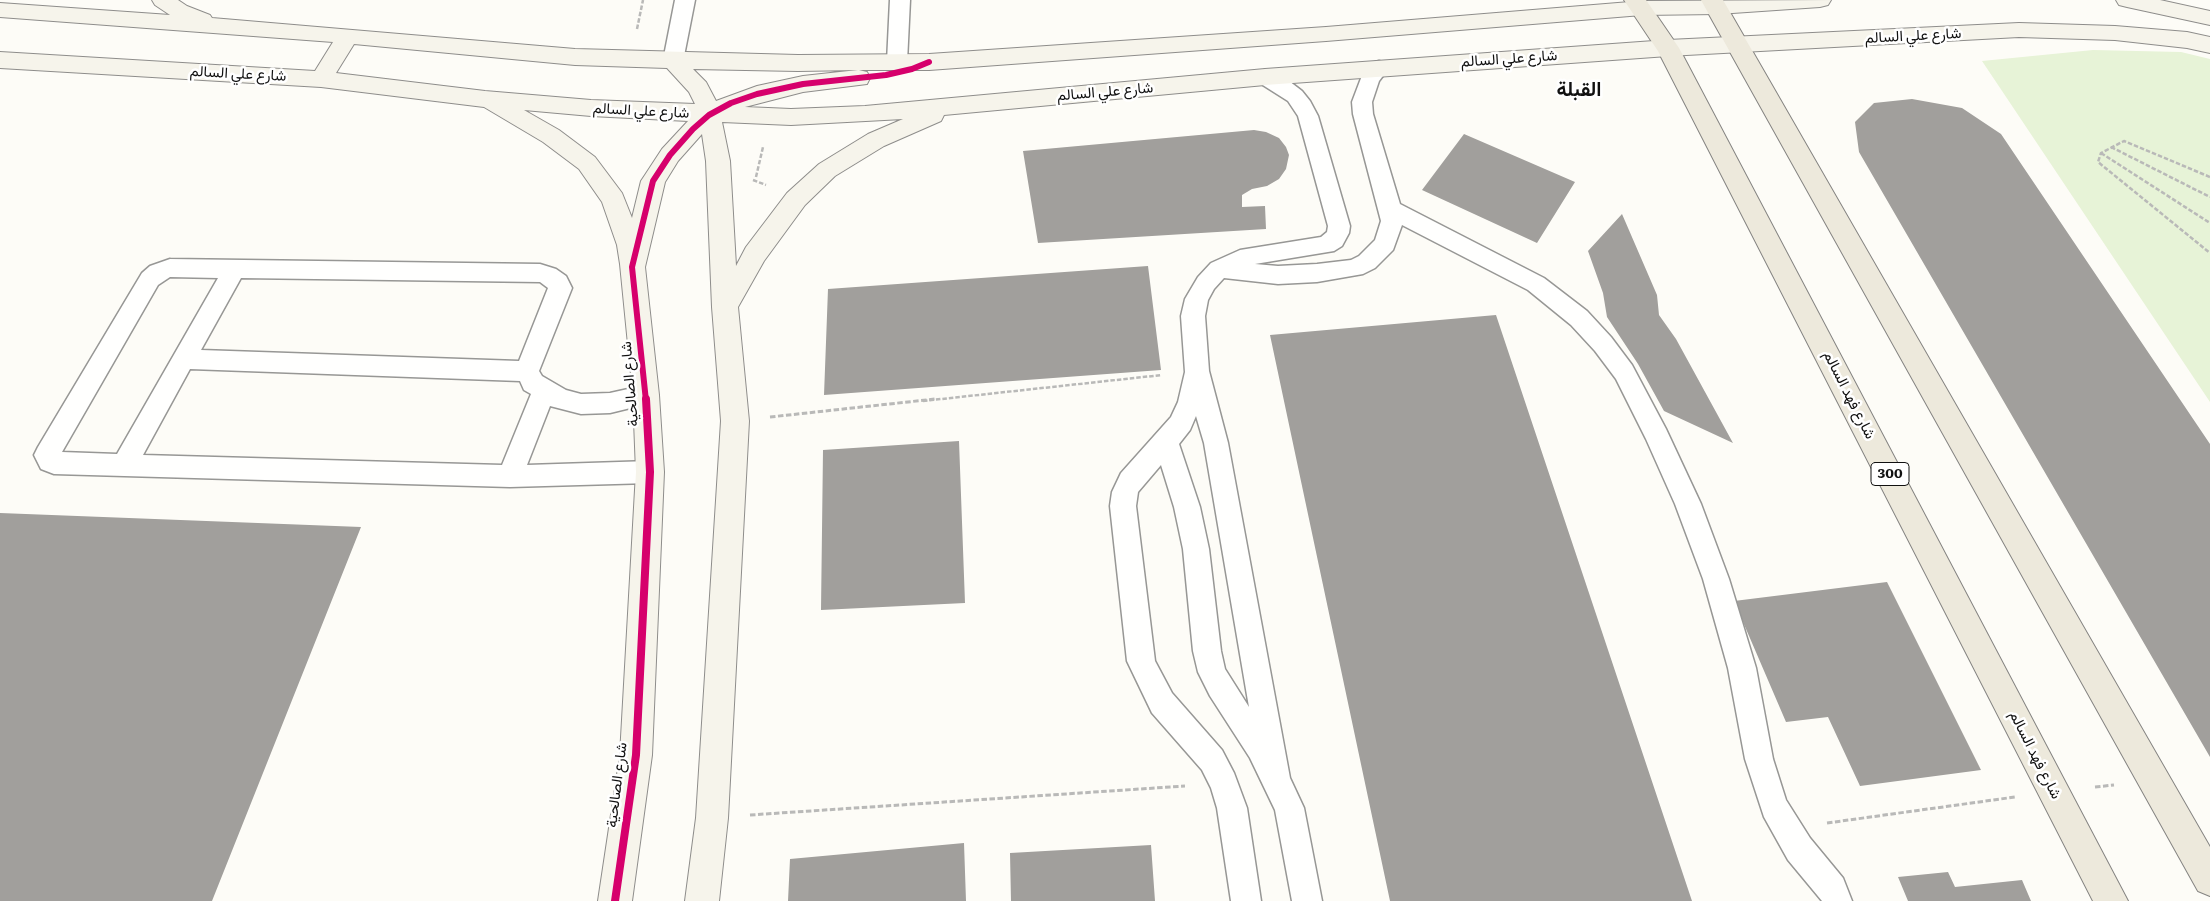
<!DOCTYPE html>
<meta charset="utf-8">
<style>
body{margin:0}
canvas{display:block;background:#fdfcf7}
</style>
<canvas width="2210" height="901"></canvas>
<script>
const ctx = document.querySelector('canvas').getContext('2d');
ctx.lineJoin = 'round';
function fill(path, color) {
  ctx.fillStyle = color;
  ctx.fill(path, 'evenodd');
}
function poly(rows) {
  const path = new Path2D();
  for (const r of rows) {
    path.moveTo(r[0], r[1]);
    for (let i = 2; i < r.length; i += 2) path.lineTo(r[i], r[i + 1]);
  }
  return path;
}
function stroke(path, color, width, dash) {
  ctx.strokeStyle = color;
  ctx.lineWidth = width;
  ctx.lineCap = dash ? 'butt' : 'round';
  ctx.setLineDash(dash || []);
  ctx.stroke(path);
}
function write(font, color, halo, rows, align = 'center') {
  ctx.font = font + ' Literata,Vazirmatn,serif';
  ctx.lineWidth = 5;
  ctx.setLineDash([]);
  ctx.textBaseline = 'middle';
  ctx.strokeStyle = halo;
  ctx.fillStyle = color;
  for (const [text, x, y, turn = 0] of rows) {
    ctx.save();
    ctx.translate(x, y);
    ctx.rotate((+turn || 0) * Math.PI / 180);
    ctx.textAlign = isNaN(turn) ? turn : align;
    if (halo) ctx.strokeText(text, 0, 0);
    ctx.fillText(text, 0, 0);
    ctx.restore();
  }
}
fill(poly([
 [2093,50,2181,52,2210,59,2210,402,1982,61]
]), '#e7f3d7');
fill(poly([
 [1912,99,1962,108,2001,134,2210,444,2210,757,1859,152,1855,122,1874,103],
 [1254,130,1266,132,1279,138,1286,147,1289,155,1286,169,1279,179,1267,186,1252,189,1242,195,1242,207,1265,206,1266,229,1038,243,1023,151],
 [1464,134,1575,182,1537,243,1422,190],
 [1622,214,1657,295,1659,315,1676,339,1733,443,1664,411,1638,364,1607,317,1603,293,1588,251],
 [1148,266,1161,370,824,395,828,289],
 [1496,315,1692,901,1390,901,1270,335],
 [959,441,965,603,821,610,823,450],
 [0,513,361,527,212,901,0,901],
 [1887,582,1981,770,1860,786,1828,717,1786,722,1734,601],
 [964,843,966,901,788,901,790,859],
 [1151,845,1155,901,1011,901,1010,853],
 [1948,872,1955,887,2022,880,2031,901,1908,901,1898,877]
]), '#a19f9c');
const lane = poly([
 [675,0,695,0,683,61,680,66,673,68,666,66,663,61,675,0],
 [890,0,910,0,907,62,904,67,897,69,890,67,887,62,890,0],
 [1379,61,1386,63,1389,68,1379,81,1372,102,1373,114,1400,204,1544,278,1587,311,1611,337,1632,365,1666,429,1701,504,1729,579,1756,668,1773,759,1786,800,1810,838,1843,878,1852,901,1822,901,1788,860,1764,817,1745,759,1728,668,1703,579,1675,504,1646,439,1616,379,1595,351,1571,325,1528,290,1402,225,1393,250,1375,268,1363,274,1317,282,1278,284,1224,278,1214,289,1208,300,1205,316,1209,371,1228,443,1290,778,1304,808,1322,901,1292,901,1275,810,1250,758,1210,696,1198,672,1193,651,1183,549,1174,507,1161,465,1138,492,1136,506,1155,661,1172,693,1222,750,1234,773,1247,808,1261,901,1231,901,1217,808,1211,788,1202,770,1152,713,1127,661,1110,506,1112,492,1121,473,1171,417,1178,402,1185,372,1181,316,1185,299,1198,277,1211,263,1240,250,1321,237,1327,232,1328,226,1298,116,1288,101,1258,82,1255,77,1258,72,1265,70,1289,81,1302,91,1310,101,1318,116,1350,226,1349,233,1342,246,1334,251,1255,264,1278,266,1317,264,1351,260,1359,256,1375,240,1381,221,1353,114,1352,102,1363,73,1372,63,1379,61],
 [1196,416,1204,443,1249,707,1225,669,1221,651,1209,549,1200,507,1179,444,1190,430,1196,416],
 [170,259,540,264,556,269,566,276,572,288,539,371,542,376,566,390,581,394,610,393,646,385,655,388,658,395,655,402,610,413,581,414,550,406,527,465,650,461,659,464,663,472,659,480,650,483,510,487,54,474,41,469,34,455,38,447,142,273,150,266,170,259],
 [170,277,218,278,117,454,62,452,158,285,170,277],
 [241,278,540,282,548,288,519,361,201,350,241,278],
 [190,369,520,381,524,390,531,394,502,465,143,455,190,369]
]);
const secondary = poly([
 [152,0,178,0,187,6,210,15,212,18,575,49,798,55,929,54,1326,27,1642,1,1831,0,1828,5,1820,7,1718,14,1642,15,1326,41,929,70,859,70,867,72,870,78,867,84,803,92,745,107,791,109,865,106,1265,69,1668,40,2019,23,2115,26,2187,32,2210,37,2210,53,2187,48,2115,40,2019,37,1668,56,1265,85,944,115,941,121,884,146,835,176,805,205,764,261,738,307,749,421,728,818,719,901,685,901,696,818,721,421,712,307,706,161,702,134,678,161,665,182,645,267,659,395,664,472,652,755,632,901,598,901,620,755,636,472,633,395,620,264,617,245,602,202,579,169,543,142,484,107,321,87,0,68,0,52,315,71,333,42,0,17,0,3,170,15,155,5,152,0],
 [354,44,575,65,667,68,689,92,695,104,591,100,485,91,336,73,354,44],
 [693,69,798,71,858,70,803,76,757,86,716,101,706,82,693,69],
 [524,110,591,116,688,121,662,149,645,175,641,181,632,218,622,193,595,157,559,130,524,110],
 [903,119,868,134,819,164,787,193,746,247,736,266,730,161,722,122,791,125,903,119],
 [2116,0,2160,0,2210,11,2210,25,2127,7,2119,5,2116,0]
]);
const primary = poly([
 [1624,0,1646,0,1679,48,2128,901,2093,901,1658,51,1624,0],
 [1701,0,1723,0,2210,847,2210,896,2198,891,1701,0]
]);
stroke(lane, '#979795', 3);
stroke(secondary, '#8e8d8b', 2);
stroke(primary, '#858482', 2);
stroke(poly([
 [637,29,643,0],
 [2111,147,2210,197],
 [2101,153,2210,223],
 [756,177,763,147],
 [2210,177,2124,141,2101,153,2098,162,2210,253],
 [753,180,766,185],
 [923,401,1162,375]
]), '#b9b9b8', 2.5, [4.5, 2]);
stroke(poly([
 [770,417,935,399],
 [2095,787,2114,785],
 [750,815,1185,786],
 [1827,823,2015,797]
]), '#b9b9b8', 3, [5.5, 2.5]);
fill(lane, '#fffffe');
fill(secondary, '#f6f4eb');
fill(primary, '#ede9dc');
stroke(poly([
 [646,401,632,267,653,181,670,155,693,129,709,115,731,103,757,94,803,84,886,75,912,69,929,62]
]), '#d6006c', 6);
stroke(poly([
 [615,901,636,755,650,472,646,399]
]), '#d6006c', 8);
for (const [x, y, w] of [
 [1890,474,38]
]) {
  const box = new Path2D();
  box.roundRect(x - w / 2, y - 11.5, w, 23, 4);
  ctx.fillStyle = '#fff';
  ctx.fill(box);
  stroke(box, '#111', 1);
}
write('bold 14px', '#111', null, [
 ["300",1890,474]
]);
write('15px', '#111', '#fff', [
 ["شارع علي السالم",1913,36,-3],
 ["شارع علي السالم",1509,59,-4],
 ["شارع علي السالم",238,74,3],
 ["شارع علي السالم",1105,92,-5],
 ["شارع علي السالم",641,111,3],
 ["شارع الصالحية",630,384,-95],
 ["شارع فهد السالم",1849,395,63],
 ["شارع فهد السالم",2035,755,63],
 ["شارع الصالحية",617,785,-83]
]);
write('bold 20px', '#111', '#fff', [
 ["القبلة",1579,90]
]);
</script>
